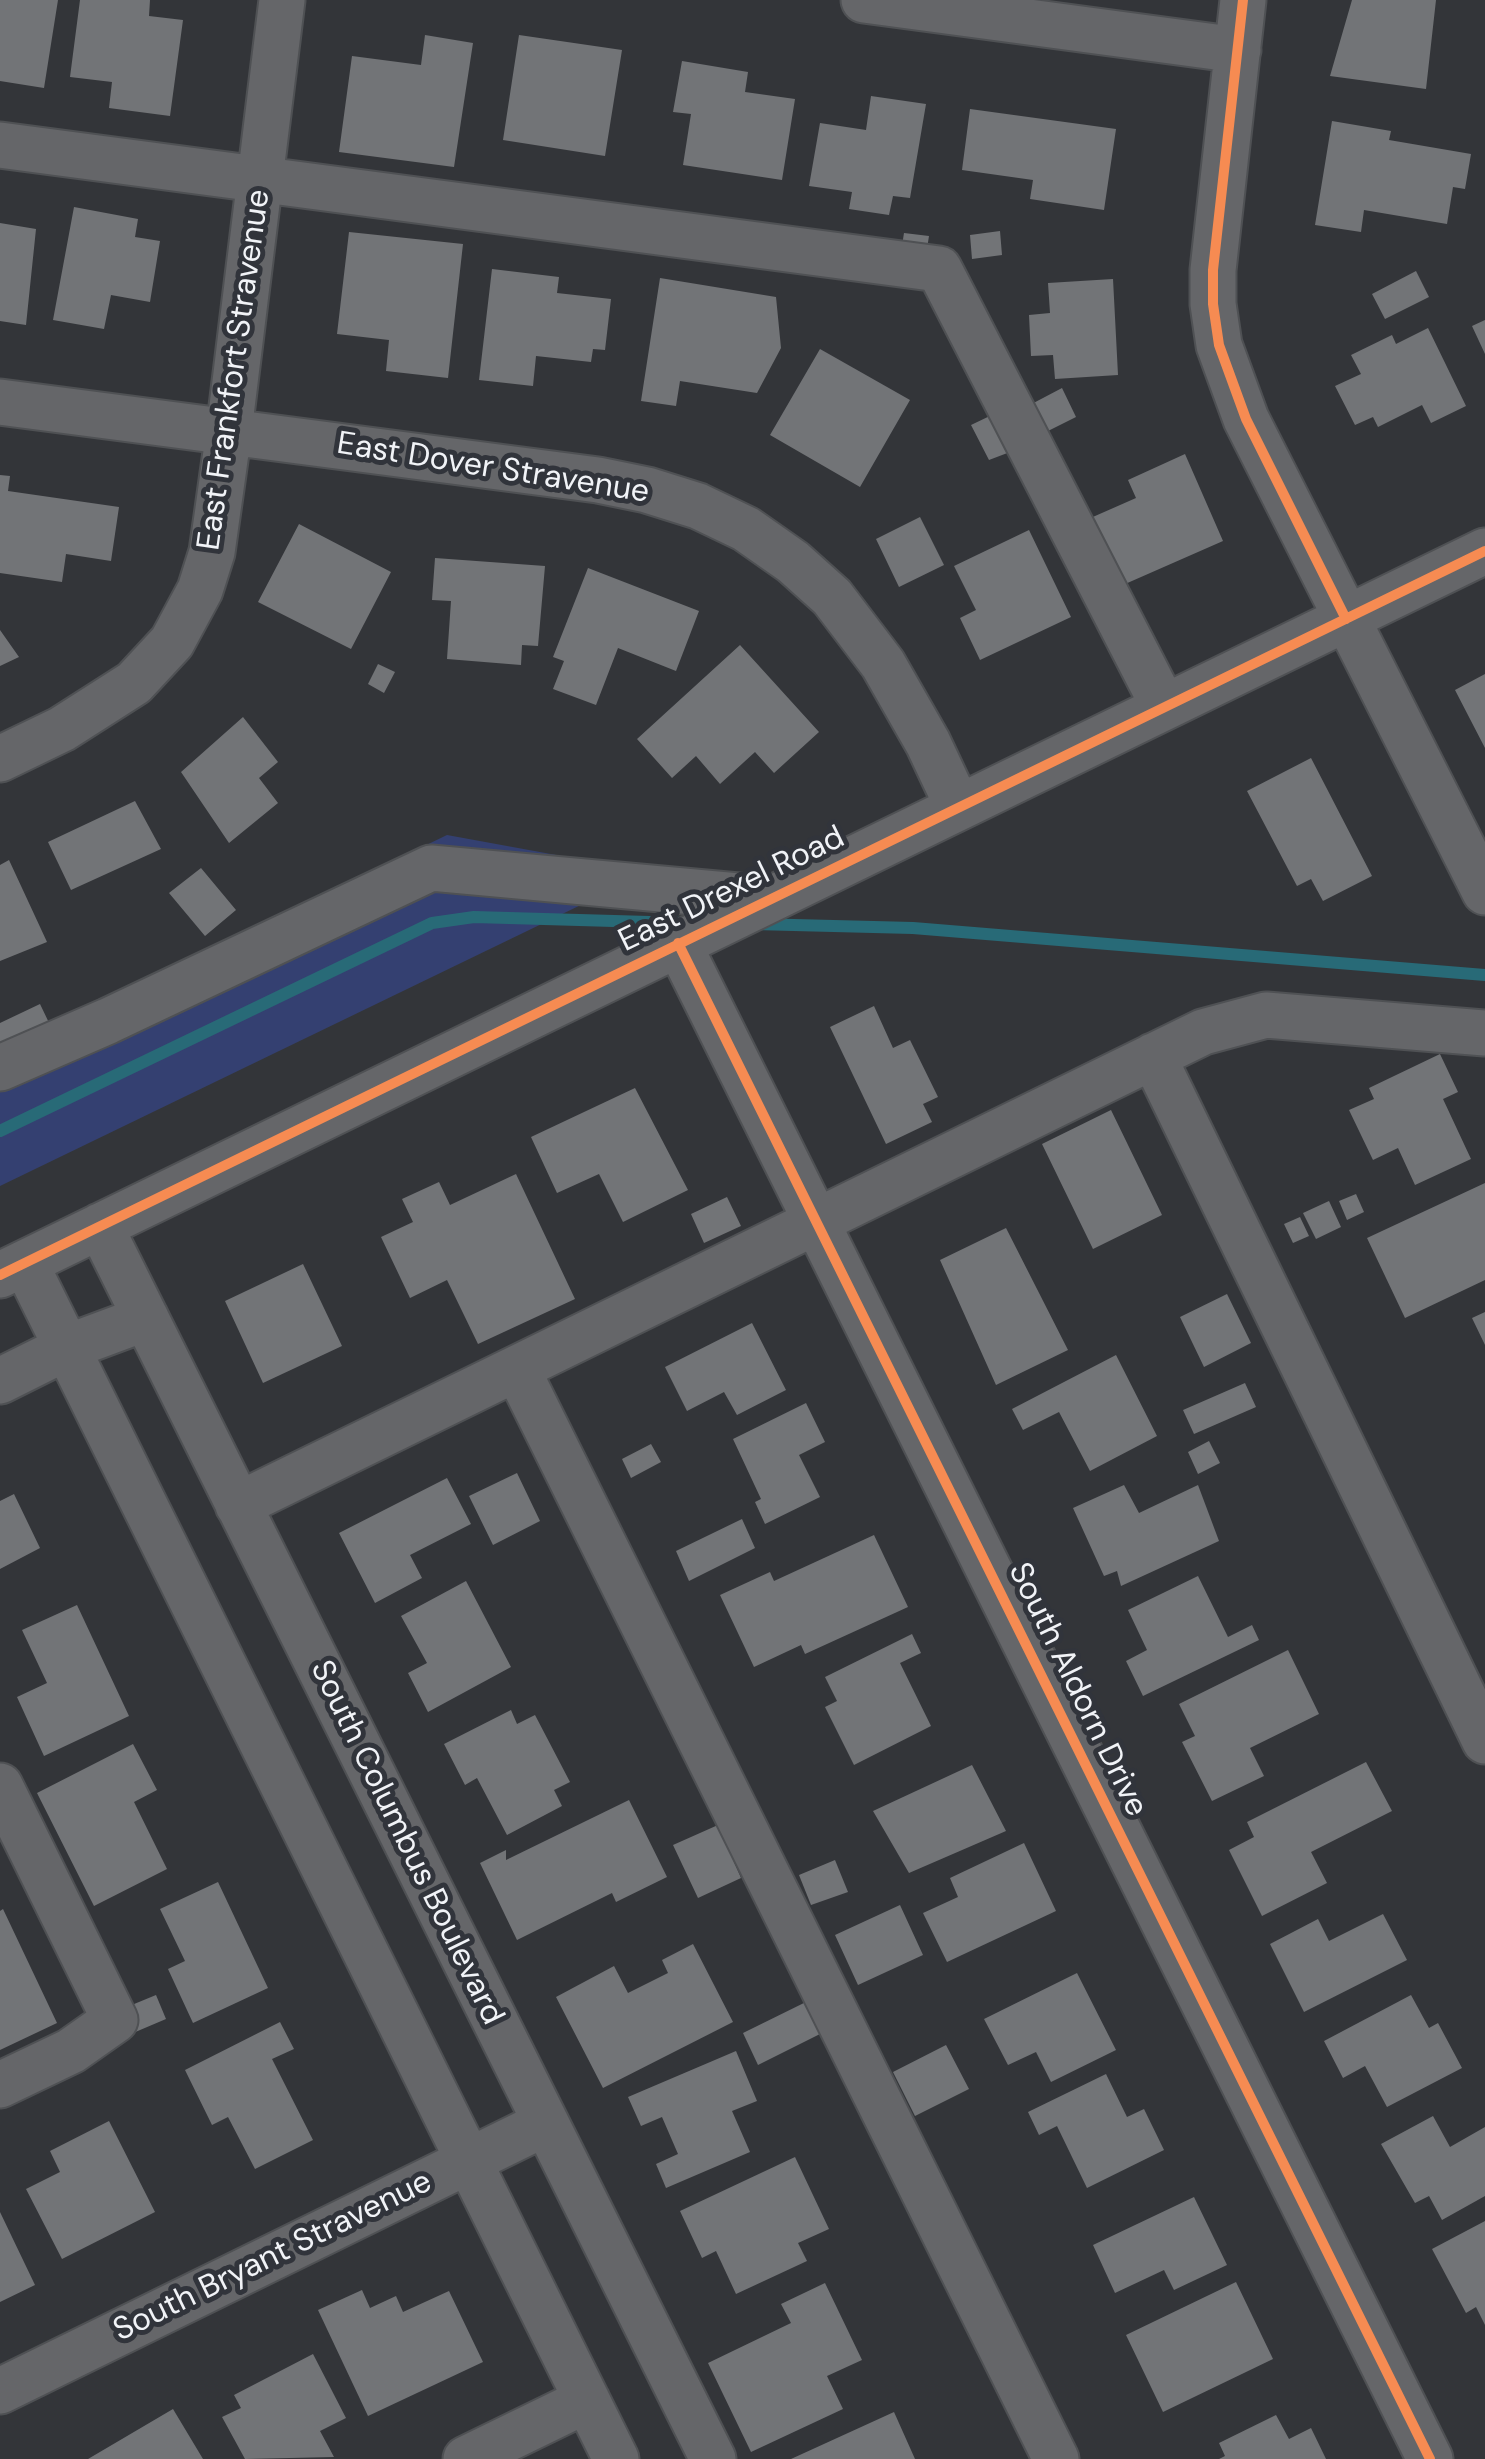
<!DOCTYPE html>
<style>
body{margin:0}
canvas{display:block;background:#333539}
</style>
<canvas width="1485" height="2459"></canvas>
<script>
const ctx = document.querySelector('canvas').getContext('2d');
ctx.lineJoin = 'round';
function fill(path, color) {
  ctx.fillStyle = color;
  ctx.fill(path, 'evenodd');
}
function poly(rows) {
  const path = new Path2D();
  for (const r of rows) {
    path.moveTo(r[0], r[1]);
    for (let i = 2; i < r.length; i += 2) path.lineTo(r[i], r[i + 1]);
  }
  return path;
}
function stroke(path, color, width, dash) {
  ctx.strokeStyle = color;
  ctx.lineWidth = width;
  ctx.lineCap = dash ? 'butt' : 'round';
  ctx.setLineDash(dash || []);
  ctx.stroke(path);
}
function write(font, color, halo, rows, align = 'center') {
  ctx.font = font + ' "DM Sans",sans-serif';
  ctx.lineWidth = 10;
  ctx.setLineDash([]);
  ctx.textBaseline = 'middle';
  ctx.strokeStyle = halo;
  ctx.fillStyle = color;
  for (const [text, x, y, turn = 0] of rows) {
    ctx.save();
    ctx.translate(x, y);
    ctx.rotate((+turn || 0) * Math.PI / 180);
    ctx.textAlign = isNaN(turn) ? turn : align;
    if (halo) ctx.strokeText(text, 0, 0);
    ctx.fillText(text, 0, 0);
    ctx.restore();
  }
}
fill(poly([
 [447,835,649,872,0,1186,0,1052]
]), '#344071');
stroke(poly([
 [754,924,913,928,1485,975],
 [0,1131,432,923,474,917,684,923]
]), '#286a77', 12);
fill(poly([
 [0,0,58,0,44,88,0,81],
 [80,0,150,0,149,16,183,20,170,116,109,108,112,82,70,77],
 [1352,0,1436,0,1426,89,1330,76],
 [425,35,473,43,454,167,339,152,352,56,421,65],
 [519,35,622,50,605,156,503,140],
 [682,61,748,72,745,92,795,99,782,180,683,165,691,114,673,112],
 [871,96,926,104,910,198,893,196,889,215,849,209,852,192,809,186,820,123,866,130],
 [970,109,1116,129,1104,210,1030,199,1033,180,962,170],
 [1332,121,1391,131,1389,140,1471,154,1465,189,1453,187,1447,224,1364,210,1361,232,1315,225],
 [74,207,138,219,135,237,160,241,150,302,111,295,104,329,53,320],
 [0,223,36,229,26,325,0,321],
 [1000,231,1002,255,972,259,970,235],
 [349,232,463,244,448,378,386,371,389,340,337,334],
 [904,233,929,236,926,255,901,252],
 [492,269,559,277,557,293,611,299,605,350,593,349,591,362,536,356,533,386,479,380],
 [1416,271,1429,297,1385,319,1372,294],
 [660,278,776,297,781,348,757,393,680,381,676,406,641,401],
 [1113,279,1118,375,1055,379,1053,355,1031,356,1029,315,1050,313,1048,283],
 [1485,320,1485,354,1472,326],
 [1428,328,1466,406,1431,423,1422,405,1378,427,1373,417,1355,425,1335,386,1361,374,1351,355,1392,335,1396,344],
 [820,349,910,400,860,487,770,435],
 [1062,388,1076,417,1038,436,1024,408],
 [994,414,1010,452,989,460,971,425],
 [1185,454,1223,541,1116,588,1086,520,1136,498,1128,480],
 [0,475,10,476,8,491,119,507,111,561,66,554,62,582,0,573],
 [920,517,944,565,899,587,876,539],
 [299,524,391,572,351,649,258,602],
 [1029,530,1071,617,980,660,960,618,976,610,954,566],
 [435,558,545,566,538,646,522,645,521,665,447,659,451,601,432,600],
 [588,568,699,611,676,671,618,648,596,705,553,689,564,661,553,657],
 [0,630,19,657,0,666],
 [740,645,819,732,774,773,755,752,720,784,696,756,672,778,637,739],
 [378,664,395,672,384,693,368,684],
 [1485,674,1485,748,1455,690],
 [243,717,278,762,259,778,278,803,229,843,181,772],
 [1311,758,1372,876,1323,901,1311,879,1297,886,1247,791],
 [135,801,161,849,71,890,48,842],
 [9,860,47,942,0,961,0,865],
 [201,868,236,910,205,936,169,893],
 [40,1004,51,1027,0,1050,0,1023],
 [874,1006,893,1048,910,1040,938,1097,923,1104,932,1122,886,1144,830,1027],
 [1440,1054,1458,1092,1443,1099,1471,1159,1415,1185,1398,1148,1373,1160,1349,1110,1374,1099,1369,1088],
 [635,1088,688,1190,623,1222,599,1174,557,1193,531,1137],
 [1111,1110,1162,1215,1093,1249,1042,1144],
 [516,1174,575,1299,478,1344,447,1280,410,1298,381,1237,413,1222,402,1199,439,1182,450,1205],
 [1485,1183,1485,1280,1405,1318,1367,1238],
 [1356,1194,1364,1212,1347,1220,1339,1201],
 [727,1197,741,1226,704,1243,691,1214],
 [1329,1201,1341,1227,1316,1239,1303,1213],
 [1300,1217,1309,1236,1293,1243,1284,1224],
 [1006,1228,1068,1350,996,1385,940,1260],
 [303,1264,342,1346,263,1383,225,1301],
 [1227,1294,1251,1343,1204,1367,1180,1317],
 [1485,1312,1485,1345,1472,1318],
 [752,1323,786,1390,737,1415,724,1392,687,1411,665,1367],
 [1116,1355,1157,1436,1090,1471,1059,1412,1023,1430,1012,1409],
 [1245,1383,1256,1407,1194,1434,1183,1410],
 [806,1403,825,1442,799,1455,820,1497,765,1524,755,1502,761,1499,733,1439],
 [1209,1441,1220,1463,1198,1474,1188,1452],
 [651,1444,661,1462,631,1478,622,1459],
 [517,1473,540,1521,493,1545,469,1496],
 [447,1478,471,1524,410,1555,422,1578,375,1603,339,1533],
 [1124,1485,1139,1513,1198,1485,1219,1541,1121,1586,1117,1571,1104,1576,1073,1508],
 [14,1494,40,1548,0,1569,0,1501],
 [742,1519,755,1548,689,1581,676,1551],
 [874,1535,908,1607,805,1654,801,1645,754,1667,720,1595,770,1572,774,1581],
 [1198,1576,1228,1637,1252,1625,1259,1640,1143,1696,1126,1661,1147,1650,1128,1610],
 [466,1581,511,1667,428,1712,408,1673,427,1663,401,1616],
 [77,1605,129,1716,44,1756,17,1697,47,1683,22,1630],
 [912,1634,921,1653,900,1663,931,1726,854,1765,825,1707,837,1701,825,1677],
 [1288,1650,1319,1714,1250,1748,1264,1776,1212,1801,1182,1742,1195,1736,1179,1704],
 [511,1710,517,1724,535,1715,570,1782,554,1790,562,1806,507,1835,477,1778,465,1785,444,1744],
 [133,1744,157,1790,134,1802,167,1869,94,1906,37,1793],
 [1366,1762,1392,1811,1311,1852,1327,1883,1262,1916,1229,1850,1254,1837,1247,1822],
 [972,1765,1006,1831,909,1873,873,1811],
 [629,1800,667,1877,616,1902,612,1893,517,1940,480,1863,506,1850,506,1860],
 [718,1825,741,1878,698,1898,673,1845],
 [1024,1843,1056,1911,947,1962,923,1913,958,1897,950,1878],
 [835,1860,848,1892,811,1905,799,1875],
 [218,1882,268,1988,193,2023,168,1969,185,1961,160,1909],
 [900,1905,923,1955,858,1985,835,1935],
 [3,1909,57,2023,0,2050,0,1911],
 [1383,1914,1407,1960,1304,2012,1270,1944,1318,1919,1329,1941],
 [693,1944,733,2022,603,2088,556,1997,614,1966,628,1993,668,1973,662,1960],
 [1077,1973,1116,2050,1051,2082,1036,2052,1008,2065,984,2019],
 [156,1995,166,2019,133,2033,122,2009],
 [1411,1995,1429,2028,1438,2023,1462,2068,1387,2107,1365,2066,1343,2078,1324,2041],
 [812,1999,828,2030,758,2065,743,2033],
 [280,2022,294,2049,272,2059,313,2140,255,2169,228,2117,212,2125,185,2070],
 [946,2045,969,2089,915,2116,893,2072],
 [736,2051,757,2101,732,2111,750,2152,666,2188,656,2164,678,2154,662,2117,641,2126,628,2097],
 [1106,2074,1127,2117,1144,2109,1164,2150,1087,2188,1057,2126,1039,2135,1028,2112],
 [1433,2116,1450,2147,1485,2127,1485,2196,1442,2220,1429,2196,1415,2203,1381,2144],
 [109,2121,155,2212,62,2259,26,2189,60,2172,50,2151],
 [795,2157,829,2229,798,2243,807,2261,736,2294,716,2251,702,2258,680,2211],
 [1194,2197,1227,2265,1174,2290,1164,2270,1115,2293,1093,2245],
 [0,2212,35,2285,0,2302],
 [1485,2221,1485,2325,1476,2307,1466,2313,1432,2249],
 [1236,2282,1273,2359,1163,2412,1126,2335],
 [825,2283,862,2360,827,2376,843,2409,751,2452,708,2363,791,2323,781,2304],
 [362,2290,370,2308,396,2296,403,2312,449,2291,483,2362,368,2416,318,2310],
 [313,2354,346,2418,320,2431,334,2457,245,2459,222,2417,241,2408,234,2395],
 [173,2409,203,2459,88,2459],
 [894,2412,915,2459,791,2459],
 [1276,2415,1289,2439,1311,2428,1326,2459,1219,2459,1225,2456,1219,2443]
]), '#727477');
const minor = poly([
 [864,0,1238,50],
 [1243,0,1213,270,1213,304,1219,345,1246,419,1485,892],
 [0,145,939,269,1164,707],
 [0,402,598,480,647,490,698,506,746,529,793,562,832,597,883,664,928,743,958,807],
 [0,759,62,729,134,683,172,642,200,590,212,552,229,431,282,0],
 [678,943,1430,2459],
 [1153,1056,1485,1741],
 [0,1068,108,1021,431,868,771,899],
 [100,1226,713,2459],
 [25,1263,616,2459],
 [0,1275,1485,551],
 [517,1369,1056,2459],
 [0,1381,68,1347,146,1318],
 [238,1505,1203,1032,1266,1015,1485,1033],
 [0,1786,115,2020,71,2051,0,2085],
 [0,2391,546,2123],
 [466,2459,587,2400]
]);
stroke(minor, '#4f5154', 49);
stroke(minor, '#656669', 45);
stroke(poly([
 [1243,0,1213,270,1213,304,1219,345,1246,419,1346,619],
 [678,943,1430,2459],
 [0,1275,1485,551]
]), '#f68b52', 10);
write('32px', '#f1f3f7', '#31343b', [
 ["East Frankfort Stravenue",235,370,-82],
 ["East Dover Stravenue",493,469,9],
 ["East Drexel Road",732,890,-26],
 ["South Aldorn Drive",1077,1690,64],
 ["South Columbus Boulevard",406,1843,64],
 ["South Bryant Stravenue",273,2257,-26]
]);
</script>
